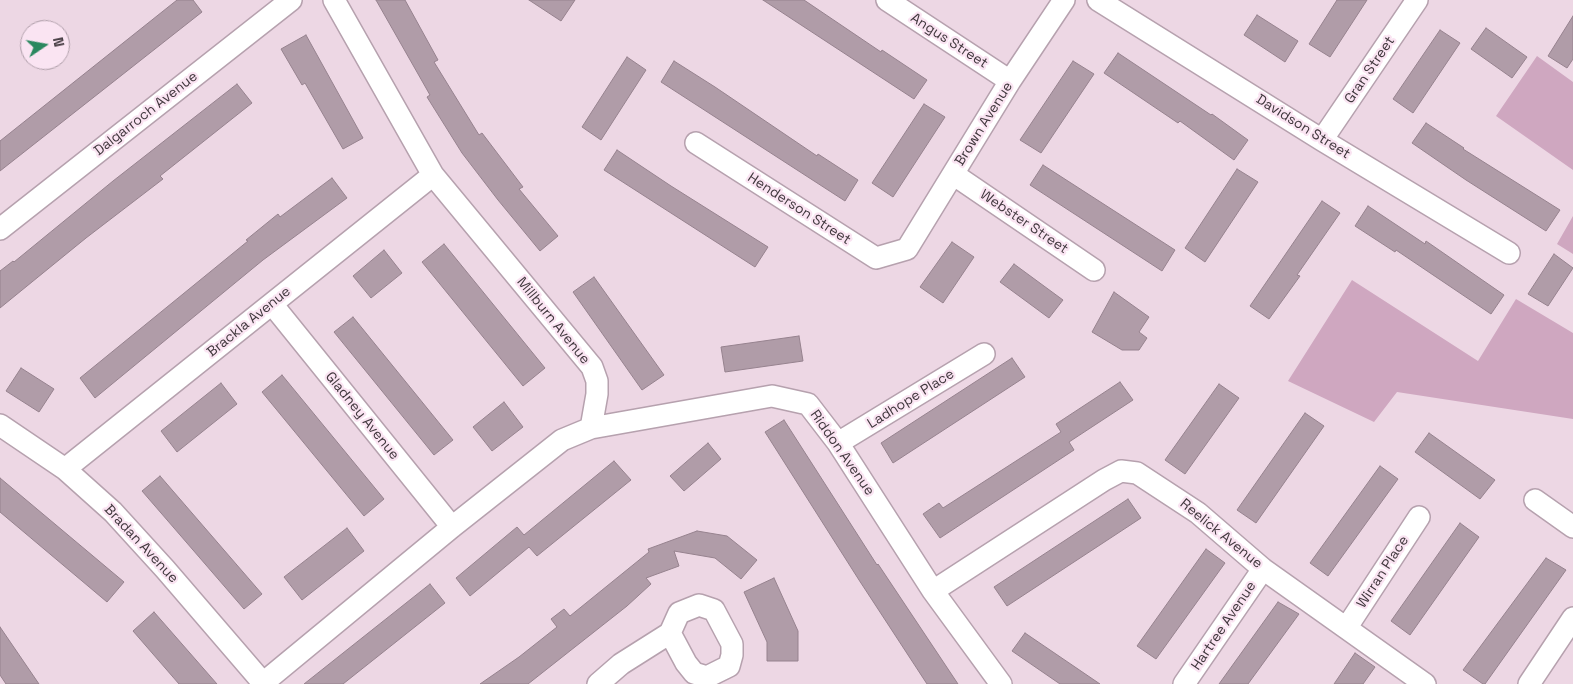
<!DOCTYPE html>
<style>
body{margin:0}
#map{position:relative;width:1573px;height:684px;overflow:hidden;background:#edd7e4;font-family:"Space Grotesk",sans-serif}
canvas{display:block}
.north{position:absolute;left:20px;top:20px;width:50px;height:50px;box-sizing:border-box;background:#fae4f2;border:1px solid #b09faa;border-radius:50%;rotate:78deg;font-size:14px;font-weight:700;line-height:20px;text-align:center;color:#40373d}
.north::after{content:'';display:block;margin:auto;width:18px;height:22px;background:#2a885f;clip-path:polygon(50% 0,100% 100%,50% 72%,0 100%)}
</style>
<div id="map">
<canvas width="1573" height="684"></canvas>
<div class="north">N</div>
</div>
<script>
const ctx = document.querySelector('canvas').getContext('2d');
ctx.lineJoin = 'round';
function fill(path, color) {
  ctx.fillStyle = color;
  ctx.fill(path, 'evenodd');
}
function poly(rows) {
  const path = new Path2D();
  for (const r of rows) {
    path.moveTo(r[0], r[1]);
    for (let i = 2; i < r.length; i += 2) path.lineTo(r[i], r[i + 1]);
  }
  return path;
}
function stroke(path, color, width, dash) {
  ctx.strokeStyle = color;
  ctx.lineWidth = width;
  ctx.lineCap = dash ? 'butt' : 'round';
  ctx.setLineDash(dash || []);
  ctx.stroke(path);
}
function write(font, color, halo, rows, align = 'center') {
  ctx.font = font + ' "Space Grotesk",sans-serif';
  ctx.lineWidth = 4.5;
  ctx.setLineDash([]);
  ctx.textBaseline = 'middle';
  ctx.strokeStyle = halo;
  ctx.fillStyle = color;
  for (const [text, x, y, turn = 0] of rows) {
    ctx.save();
    ctx.translate(x, y);
    ctx.rotate((+turn || 0) * Math.PI / 180);
    ctx.textAlign = isNaN(turn) ? turn : align;
    if (halo) ctx.strokeText(text, 0, 0);
    ctx.fillText(text, 0, 0);
    ctx.restore();
  }
}
fill(poly([
 [1537,56,1573,82,1573,170,1496,116],
 [1573,216,1573,254,1557,244],
 [1352,280,1478,361,1516,299,1573,333,1573,419,1397,392,1374,422,1288,381]
]), '#cfa7c0');
const building = poly([
 [177,0,193,0,202,12,0,171,0,141,177,0],
 [376,0,405,0,438,60,434,62,479,135,482,133,523,187,519,189,558,236,540,251,498,200,462,153,427,97,430,95,376,0],
 [529,0,575,0,561,21,529,0],
 [763,0,804,0,881,52,882,50,927,80,914,99,763,0],
 [1337,0,1367,0,1330,57,1309,44,1337,0],
 [1257,15,1298,41,1285,62,1244,35,1257,15],
 [1573,16,1573,59,1567,68,1548,56,1573,16],
 [1486,28,1527,57,1512,78,1471,49,1486,28],
 [1440,30,1460,43,1413,113,1393,99,1440,30],
 [306,35,363,138,343,149,305,83,302,85,281,49,306,35],
 [1118,53,1211,115,1212,114,1248,140,1234,160,1180,121,1178,123,1104,73,1118,53],
 [627,57,646,70,601,140,582,127,627,57],
 [674,61,715,87,817,156,818,154,858,180,845,201,661,82,674,61],
 [1073,61,1094,74,1041,153,1020,140,1073,61],
 [237,84,252,103,160,176,163,179,86,238,0,308,0,271,13,261,14,262,113,181,237,84],
 [924,104,945,117,893,197,872,183,924,104],
 [1426,123,1464,148,1463,149,1560,210,1546,231,1466,180,1412,143,1426,123],
 [617,150,671,186,768,247,755,267,604,170,617,150],
 [1043,165,1175,250,1162,271,1030,185,1043,165],
 [1237,169,1258,182,1205,262,1185,248,1237,169],
 [332,178,347,198,263,260,95,398,80,378,248,241,246,240,278,214,280,217,332,178],
 [1322,201,1340,213,1297,275,1300,276,1269,319,1250,306,1322,201],
 [1368,206,1425,244,1426,241,1504,295,1491,314,1396,250,1395,252,1355,226,1368,206],
 [952,242,974,257,943,303,920,287,952,242],
 [444,244,545,368,523,386,422,262,444,244],
 [384,250,402,273,371,298,353,276,384,250],
 [1554,254,1573,268,1548,306,1528,294,1554,254],
 [1014,264,1063,300,1049,318,1000,282,1014,264],
 [594,277,664,375,642,390,573,292,594,277],
 [1114,292,1149,317,1139,332,1147,338,1139,350,1122,350,1092,332,1114,292],
 [353,317,453,440,434,455,334,332,353,317],
 [799,336,803,361,725,372,721,347,799,336],
 [1012,358,1025,377,893,463,881,443,1012,358],
 [21,368,54,389,39,412,6,391,21,368],
 [282,375,384,499,364,516,262,392,282,375],
 [1120,382,1133,400,1069,442,1074,450,940,538,923,514,939,503,943,508,1061,432,1056,424,1120,382],
 [221,383,237,404,177,452,161,431,221,383],
 [1219,384,1239,398,1185,474,1165,460,1219,384],
 [504,402,523,427,492,451,473,427,504,402],
 [1305,413,1324,426,1256,523,1237,510,1305,413],
 [784,420,877,565,878,564,958,684,927,684,859,580,765,432,784,420],
 [1429,433,1495,480,1480,499,1415,452,1429,433],
 [708,443,721,459,684,491,670,476,708,443],
 [614,461,631,480,537,556,529,547,470,596,456,578,517,527,524,535,614,461],
 [1380,466,1398,479,1328,576,1310,563,1380,466],
 [160,476,262,594,244,609,142,491,160,476],
 [0,478,124,582,107,602,0,512,0,478],
 [1128,499,1141,518,1007,606,994,587,1128,499],
 [1460,523,1479,537,1410,635,1391,621,1460,523],
 [347,528,364,551,302,600,284,577,347,528],
 [697,531,727,536,757,560,741,579,715,558,674,551,679,566,646,578,651,584,627,606,528,684,480,684,519,657,557,627,551,619,564,609,570,616,649,552,648,549,697,531],
 [1206,549,1225,563,1156,659,1137,646,1206,549],
 [1546,558,1566,570,1485,684,1483,684,1463,670,1546,558],
 [774,578,798,631,798,661,767,661,767,642,744,592,774,578],
 [430,584,445,603,343,684,304,684,430,584],
 [1278,602,1299,614,1248,684,1219,684,1278,602],
 [154,612,217,684,179,684,133,631,154,612],
 [0,627,39,684,6,684,0,675,0,627],
 [1025,633,1100,684,1060,684,1012,651,1025,633],
 [1355,653,1375,667,1363,684,1334,684,1355,653]
]);
fill(building, '#b09ca8');
stroke(building, '#96828e', 1);
const street = poly([
 [887,0,1010,81],
 [1098,0,1322,140,1509,253],
 [1322,140,1417,0],
 [696,143,876,258,907,249,1010,81,1064,0],
 [953,174,1094,270],
 [0,229,291,0],
 [272,304,452,527],
 [0,425,65,469,113,512,165,569,264,684],
 [591,428,772,396,808,404,838,443,933,591,1001,684],
 [838,443,984,354],
 [65,469,433,175],
 [1535,500,1573,527],
 [933,591,1104,480,1121,471,1137,473,1198,513,1263,569,1425,684],
 [1347,627,1419,517],
 [263,683,452,527,562,440,591,428,597,394,597,381,592,367,433,175,334,0],
 [598,684,621,664,670,633,679,613,699,605,714,610,732,644,732,655,729,666,707,677,694,673,686,663,670,633],
 [1184,684,1263,569],
 [1529,684,1573,618]
]);
stroke(street, '#b6a1ae', 24);
stroke(street, '#fff', 21);
write('14px', '#40373d', '#fae4f2', [
 ["Angus Street",949,41,33],
 ["Gran Street",1370,70,-56],
 ["Dalgarroch Avenue",146,114,-38],
 ["Brown Avenue",984,124,-58],
 ["Davidson Street",1303,127,32],
 ["Henderson Street",799,209,33],
 ["Webster Street",1024,222,34],
 ["Millburn Avenue",553,321,51],
 ["Brackla Avenue",249,322,-39],
 ["Ladhope Place",911,399,-32],
 ["Gladney Avenue",362,416,51],
 ["Riddon Avenue",842,453,55],
 ["Reelick Avenue",1221,534,39],
 ["Bradan Avenue",141,544,47],
 ["Wirran Place",1383,572,-57],
 ["Hartree Avenue",1224,626,-56]
]);
</script>
